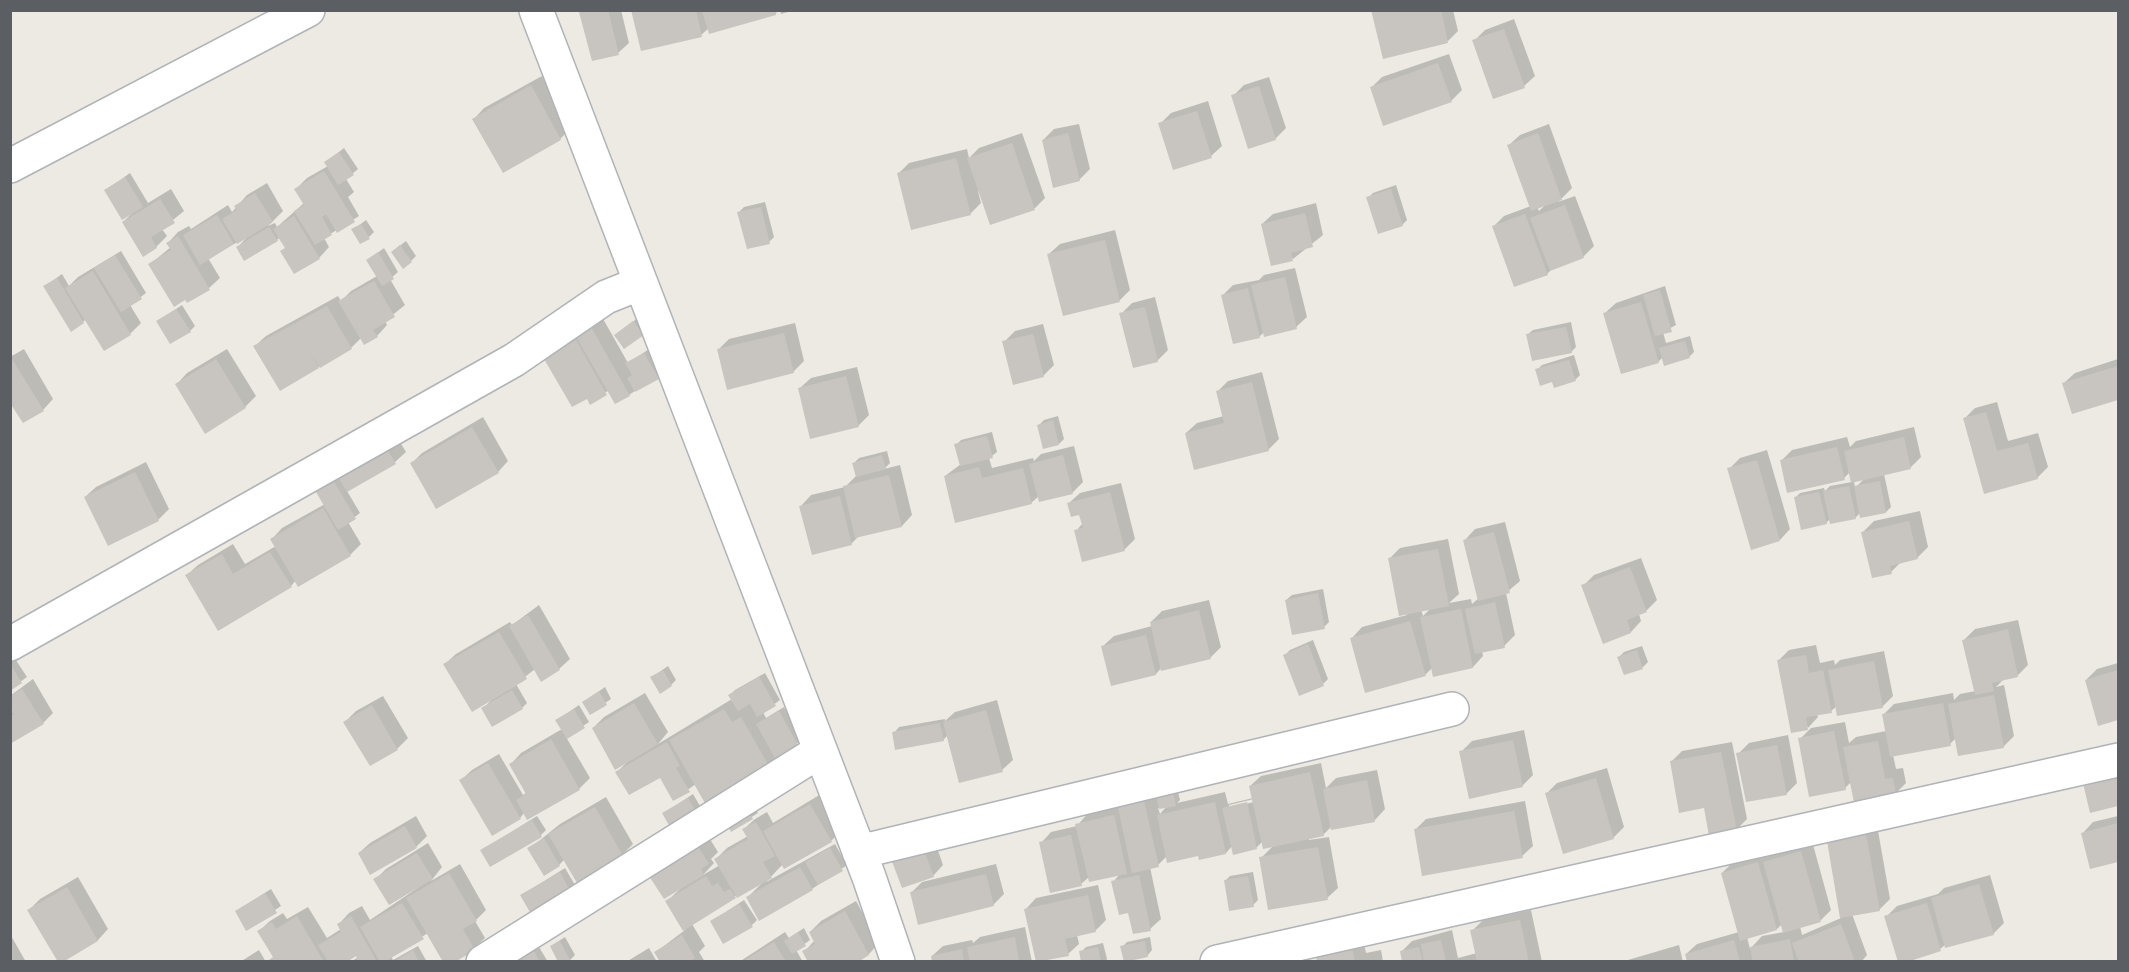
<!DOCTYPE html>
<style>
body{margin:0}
#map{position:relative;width:2129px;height:972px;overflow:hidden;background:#eceae3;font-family:"PT Sans Narrow",sans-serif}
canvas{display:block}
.frame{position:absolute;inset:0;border:12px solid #5b5e62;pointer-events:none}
</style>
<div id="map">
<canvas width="2129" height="972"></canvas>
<div class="frame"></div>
</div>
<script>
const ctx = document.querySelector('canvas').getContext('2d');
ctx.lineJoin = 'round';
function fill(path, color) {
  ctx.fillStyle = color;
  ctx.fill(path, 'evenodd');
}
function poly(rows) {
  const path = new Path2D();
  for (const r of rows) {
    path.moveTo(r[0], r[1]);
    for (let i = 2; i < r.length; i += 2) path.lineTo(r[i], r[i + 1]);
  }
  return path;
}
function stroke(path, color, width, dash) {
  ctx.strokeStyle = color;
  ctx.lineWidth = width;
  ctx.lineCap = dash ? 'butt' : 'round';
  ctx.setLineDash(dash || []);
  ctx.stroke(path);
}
fill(poly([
 [582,10,621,10,629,43,618,53,580,12],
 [632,10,779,10,775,14,709,28,701,35],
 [780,10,795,10,781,14],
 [1373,10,1453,10,1458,31,1448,41],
 [1514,19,1535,76,1524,86,1474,41,1485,30],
 [1449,54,1462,90,1451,101,1372,87,1382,77],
 [542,76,571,128,560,139,503,171,474,119,484,108],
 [1269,77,1286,128,1275,139,1233,96,1244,85],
 [1208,101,1222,146,1211,156,1160,124,1171,113],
 [1079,124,1090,169,1079,180,1043,140,1054,129],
 [1549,124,1572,188,1558,202,1575,196,1594,246,1583,257,1553,268,1547,274,1494,226,1504,216,1531,206,1509,145,1520,135],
 [1546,204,1539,211,1537,207],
 [1022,133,1045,198,1035,208,991,223,980,190,978,191,981,203,970,214,899,173,909,163,967,149,969,158,979,148],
 [344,148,358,169,346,179,354,192,348,197,359,216,324,238,329,247,319,258,286,247,280,237,277,240,238,247,247,237,208,258,220,278,209,288,150,264,171,247,168,243,178,232,189,226,191,229,228,205,232,212,247,195,267,183,283,211,268,226,275,223,277,227,304,203,296,189,307,178,328,166,326,162],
 [130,173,148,203,171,189,184,211,162,229,167,236,156,247,123,222,132,213,106,190],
 [1396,185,1407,220,1402,225,1368,198,1373,193],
 [765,202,774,237,769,242,739,212,744,207],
 [1316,203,1323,235,1293,259,1262,224,1273,214],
 [366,220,374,232,369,237,353,230],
 [1115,230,1130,290,1120,300,1064,314,1049,254,1060,244],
 [406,241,416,256,411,261,398,247],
 [384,248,398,272,390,279,405,305,385,321,387,325,377,336,361,338,351,348,280,389,255,346,266,336,338,296,341,301,351,291,377,276,368,260],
 [121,251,146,293,130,305,141,323,130,334,104,349,86,319,83,322,45,286,62,274,69,286,78,277],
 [1295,268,1307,317,1296,327,1264,332,1259,337,1222,296,1233,285,1259,280,1264,275],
 [1665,286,1676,325,1663,332,1666,343,1690,336,1694,352,1689,357,1663,357,1658,362,1605,313,1616,303],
 [1155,297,1168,350,1157,361,1121,314,1132,303],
 [182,305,195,326,190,331,158,321],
 [602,317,628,363,649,349,663,372,629,395,609,391,587,397,546,359,557,348],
 [639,317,648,329,643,334,616,335],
 [1571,322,1576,347,1571,352,1527,335,1533,330],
 [795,323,804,361,793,372,718,350,729,339],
 [1043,324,1054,365,1043,376,1004,342,1015,331],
 [24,349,53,399,43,410,10,400,10,357],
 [227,349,256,396,245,407,177,384,187,373],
 [1574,355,1580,375,1575,380,1553,380,1537,370,1542,365],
 [2118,359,2118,399,2073,412,2064,383,2075,373],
 [857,367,869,415,858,426,800,388,811,378],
 [1262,372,1279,439,1268,450,1186,433,1197,423,1224,416,1217,392,1228,381],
 [1997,402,2008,441,2038,433,2048,467,2037,478,1985,492,1964,419,1975,408],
 [1058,416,1064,439,1059,444,1039,425,1044,420],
 [483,417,508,461,498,472,411,464,422,453],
 [1914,427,1921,457,1910,468,1884,474,1891,507,1886,512,1861,512,1855,518,1830,519,1826,523,1795,498,1800,493,1824,488,1825,491,1830,486,1852,482,1850,472,1844,478,1781,461,1792,450,1847,437,1850,447,1856,441],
 [1864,479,1855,488,1854,481],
 [992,432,997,452,989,458,992,468,1033,458,1034,461,1041,454,1074,446,1083,482,1073,492,1039,496,1031,503,945,476,961,464,956,445,961,440],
 [395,434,406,452,395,462,347,491,360,513,348,522,361,544,350,555,296,580,291,586,187,575,198,565,233,544,245,564,276,546,272,539,282,528,325,504,314,485],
 [1767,450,1790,529,1780,540,1729,469,1740,458],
 [887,451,890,463,884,469,900,465,912,515,902,526,859,536,851,544,801,506,811,495,845,487,857,475,854,463,859,458],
 [146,462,169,509,158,520,85,497,96,487],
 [1121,483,1135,539,1124,550,1076,531,1083,523,1080,513,1069,503,1080,493],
 [1920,511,1928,547,1917,558,1901,562,1891,572,1863,532,1874,521],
 [1505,522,1520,581,1506,593,1515,635,1504,646,1482,651,1483,656,1473,667,1432,668,1426,674,1367,691,1352,638,1362,627,1407,615,1390,558,1400,548,1448,539,1459,594,1449,603,1471,599,1472,604,1479,598,1465,540,1475,529],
 [1431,608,1423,616,1421,610],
 [1641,558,1657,600,1646,611,1639,614,1641,621,1631,632,1583,586,1594,575],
 [1323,589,1329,622,1324,627,1286,600,1292,595],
 [1209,600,1221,647,1210,658,1162,667,1156,674,1112,684,1103,646,1114,636,1152,626,1151,622,1162,611],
 [539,605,570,659,559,669,535,669,516,684,527,703,522,708,483,709,492,699,445,664,456,654,510,622,512,625],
 [2018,620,2028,665,2018,675,2004,679,1996,687,2004,685,2014,736,2003,747,1956,738,1950,744,1893,755,1896,769,1903,768,1906,783,1895,794,1851,782,1845,788,1800,739,1811,728,1845,722,1849,743,1856,737,1886,731,1883,715,1894,704,1953,693,1954,700,1960,694,1976,691,1964,640,1975,629],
 [1313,640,1328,679,1323,684,1285,655,1290,650],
 [1816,645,1820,663,1834,660,1835,665,1840,660,1884,651,1893,696,1882,707,1837,706,1831,711,1817,714,1818,717,1808,728,1778,661,1789,650],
 [1642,646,1648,662,1643,667,1625,674,1619,657,1624,652],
 [10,651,27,677,10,689],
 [2118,663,2118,719,2099,724,2086,680,2097,669],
 [668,666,676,680,671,685,652,677],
 [765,673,780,700,763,712,766,718,784,707,802,739,769,767,696,784,674,799,660,776,617,772,627,762,593,728,604,717,645,693,668,732,658,744,732,699,730,695,735,690],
 [33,679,53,713,43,723,10,743,10,714,14,711,10,705,10,696],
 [605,687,611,699,590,713,584,702],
 [383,696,408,738,397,749,345,722,356,711],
 [997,700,1013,760,1002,770,948,735,943,740,894,733,899,727,945,719,945,721,955,712],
 [579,705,589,722,566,737,590,778,579,789,524,813,520,818,461,780,472,770,499,754,523,795,527,792,511,764,521,753,562,729,557,720],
 [1524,730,1533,775,1522,786,1461,752,1472,741],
 [1788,735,1797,783,1786,794,1738,754,1749,743],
 [1732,742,1747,819,1736,830,1705,806,1671,762,1682,751],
 [1321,763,1326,788,1336,778,1377,770,1385,809,1375,820,1332,826,1323,835,1309,838,1309,840,1329,837,1338,888,1327,898,1261,858,1273,846,1263,841,1256,848,1232,846,1226,853,1167,856,1158,865,1150,867,1161,919,1150,929,1129,911,1113,882,1120,874,1089,877,1081,884,1041,843,1051,832,1077,826,1088,813,1120,803,1115,807,1121,806,1130,797,1176,784,1180,800,1177,803,1225,792,1228,804,1253,798,1250,786,1261,776],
 [1254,799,1254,802,1229,808,1229,805],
 [1167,806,1160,814,1158,808],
 [1607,768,1624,827,1613,838,1547,793,1557,783],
 [693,794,700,806,695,811,664,813],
 [821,794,842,830,831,841,783,864,766,882,835,844,847,865,812,889,747,898,763,882,737,895,692,924,705,946,699,952,705,962,662,962,656,952,685,930,667,901,679,890,705,831,718,852,711,859,714,863,703,875,720,865,716,859,727,848,748,836,744,829,755,819,767,812,773,823],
 [606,797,633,844,622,855,564,860,559,865,529,849,560,824],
 [1525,801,1533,846,1522,856,1415,830,1426,819],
 [753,804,758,813,731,830],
 [416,816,427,836,416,847,371,873,359,853,370,843],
 [537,816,546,830,541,835,482,850],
 [2118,816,2118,860,2091,867,2083,833,2093,822],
 [1877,825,1890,899,1879,910,1852,914,1867,955,1861,962,1688,962,1686,954,1697,944,1739,932,1722,873,1733,862,1769,852,1770,856,1775,851,1812,841,1831,910,1821,920,1800,926,1802,935,1841,918,1828,842],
 [1782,924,1784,932,1762,936,1750,949,1747,937,1777,929],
 [931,830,943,865,933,876,903,886],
 [428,843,442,867,431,881,460,864,486,910,475,921,485,938,474,948,428,933,391,956,393,960,418,946,427,962,351,962,358,957,356,954,344,962,270,962,274,956,259,931,270,921,283,913,287,919,308,907,327,938,341,929,339,924,349,913,362,906,370,920,419,887,375,880,386,869],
 [996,864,1004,894,993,905,911,893,922,882],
 [565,868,575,885,570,890,522,895],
 [1253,872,1258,900,1253,905,1225,881,1230,876],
 [1990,875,2004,923,1993,934,1946,944,1940,949,1886,917,1897,906,1938,894,1944,888],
 [78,877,108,929,98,940,60,962,29,910,40,899],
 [1098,885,1106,920,1095,931,1077,935,1079,944,1068,954,1026,909,1036,898],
 [271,889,281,906,247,929,236,911],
 [744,900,757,920,752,925,712,921],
 [856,901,879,943,869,954,855,962,804,952,815,940,810,932,821,921],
 [1531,910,1542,962,1403,962,1401,952,1412,941,1452,930,1458,958,1477,953,1472,931,1483,920],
 [1025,927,1032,962,934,962,932,956,943,946,972,940,973,943,980,937],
 [804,928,810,940,796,950,803,962,739,962,785,932,789,938],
 [10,934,26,962,10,962],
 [565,937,575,955,568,962,551,946],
 [1150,937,1152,950,1147,956,1122,947,1127,942],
 [1363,939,1366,953,1381,950,1383,962,1319,962,1318,957,1329,946],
 [1103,943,1107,959,1105,962,1083,962,1081,952,1086,947],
 [1679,945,1683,962,1621,962],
 [539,947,548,962,514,962],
 [649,948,657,962,626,962],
 [259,950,266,962,240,962]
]), '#0003');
fill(poly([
 [608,10,619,55,592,61,579,12],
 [631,10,696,10,702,37,641,51],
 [702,10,775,10,776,15,709,34],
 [1371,10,1441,10,1448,43,1383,59],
 [1504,29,1525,88,1493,99,1472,40],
 [1438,63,1452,102,1383,126,1370,87],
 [531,85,561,140,503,173,472,119],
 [1259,86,1276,140,1248,149,1231,95],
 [1197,111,1212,158,1173,170,1158,123],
 [1068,133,1080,181,1053,188,1042,140],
 [1538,133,1562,200,1531,211,1507,145],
 [1012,143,1035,210,990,225,967,158],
 [339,152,354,175,338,185,324,162],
 [956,158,971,215,911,230,897,173],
 [324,171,355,222,337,233,326,214,322,217,332,235,315,245,294,211,304,205,294,189],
 [125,177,143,207,122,220,104,190],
 [1391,189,1403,226,1378,234,1366,197],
 [255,193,273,222,237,244,222,219,237,210,234,206],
 [160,199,175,223,151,237,157,248,143,257,122,222],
 [1565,205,1584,258,1550,271,1530,218],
 [761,207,770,244,747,249,737,212],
 [1305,213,1313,247,1291,253,1293,261,1271,266,1261,224],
 [1525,214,1548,275,1514,287,1492,226],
 [217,215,234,244,200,265,183,235],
 [294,216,320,259,294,274,280,251,285,248,273,229],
 [361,224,370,239,360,244,351,229],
 [269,227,278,241,244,261,236,247],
 [178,236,210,290,187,303,185,300,174,307,148,264,171,250,166,243],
 [1105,240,1120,302,1063,316,1047,254],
 [400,245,412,262,403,269,391,252],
 [378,252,394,279,382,286,366,260],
 [115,255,142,299,121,312,94,268],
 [93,271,131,335,104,351,65,288],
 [1285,277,1297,329,1264,337,1251,285],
 [57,278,84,323,71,332,43,286],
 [374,281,395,317,373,330,378,337,364,345,338,301],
 [1248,288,1260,338,1233,344,1221,295],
 [1660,290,1672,332,1655,336,1643,295],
 [1641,302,1659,363,1621,374,1603,313],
 [327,306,352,349,320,368,305,343,319,368,280,391,253,346],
 [1145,307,1158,362,1133,368,1119,313],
 [176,309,191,332,170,344,156,321],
 [633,321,644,335,624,349,614,335],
 [591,327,630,396,615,404,575,335],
 [1566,327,1572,353,1532,361,1526,334],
 [784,333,794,373,727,390,717,349],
 [1033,334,1044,377,1013,385,1002,341],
 [576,340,607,395,590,405,587,399,572,407,544,359],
 [1685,341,1690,358,1664,366,1659,348],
 [644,353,659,379,635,392,627,378,632,375,625,363],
 [12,359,44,411,23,423,10,403],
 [216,359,246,408,205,434,175,384],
 [1569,360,1576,381,1554,388,1552,382,1540,386,1535,369],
 [2118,366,2118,400,2072,414,2062,383],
 [846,376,859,427,810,439,798,388],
 [1252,382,1269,451,1194,470,1185,433,1224,423,1216,391],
 [1986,412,1997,451,2028,443,2038,479,1984,494,1963,418],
 [1053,420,1059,445,1043,449,1037,425],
 [472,427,499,473,436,509,410,463],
 [987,436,993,458,960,466,954,444],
 [1904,437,1911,469,1851,483,1844,451],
 [384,444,396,464,347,492,335,472],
 [1837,447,1845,480,1787,493,1780,460],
 [882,455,886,469,856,477,852,463],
 [1063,455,1073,494,1039,502,1029,464],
 [1757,460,1780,541,1751,550,1727,468],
 [979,467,982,478,1023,468,1032,504,955,523,944,476],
 [135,472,159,521,108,546,84,497],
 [330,475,356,519,338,530,312,485],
 [889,475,902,527,855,538,843,486],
 [1880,481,1886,513,1860,518,1854,486],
 [1849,486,1856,519,1830,524,1823,491],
 [1110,492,1125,551,1082,562,1074,530,1083,528,1079,515,1071,517,1067,503],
 [1819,492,1827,524,1801,530,1794,497],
 [840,496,852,545,812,555,799,506],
 [323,508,351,556,298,587,270,539],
 [1909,521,1918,559,1890,566,1892,574,1872,578,1861,532],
 [1494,532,1510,593,1478,601,1463,540],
 [1438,549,1449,606,1399,616,1388,558],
 [270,552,292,587,218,631,185,575,222,554,233,574],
 [1630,567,1647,612,1627,620,1631,633,1603,644,1581,585],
 [1318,593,1325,629,1292,635,1285,600],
 [1495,602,1505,648,1475,654,1465,609],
 [1461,609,1473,668,1433,677,1420,617],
 [1199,610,1211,659,1161,671,1150,622],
 [528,615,560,670,541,682,509,626],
 [1410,621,1426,676,1365,693,1350,638],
 [2008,629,2018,677,1992,683,1994,691,1975,695,1962,640],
 [499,632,527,679,472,712,443,664],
 [1146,635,1156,675,1111,686,1101,646],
 [1308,644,1324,686,1299,696,1283,655],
 [1637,650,1643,669,1624,675,1617,657],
 [1806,655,1809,673,1823,670,1832,713,1806,717,1808,730,1791,733,1777,660],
 [1874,661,1883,708,1837,716,1828,670],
 [10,664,22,683,10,691],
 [663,670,672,686,660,694,650,677],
 [2118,670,2118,720,2098,726,2085,680],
 [759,677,776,706,757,717,750,704,738,711,728,695],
 [22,689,44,724,10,744,10,716,14,714,10,708,10,696],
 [512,690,523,709,492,727,481,708],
 [599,691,607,705,590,715,582,702],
 [1994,695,2004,748,1958,756,1948,704],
 [634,703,658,744,615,770,592,728],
 [1943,703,1951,746,1890,757,1882,714],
 [372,705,398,750,370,766,343,722],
 [574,709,585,728,567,739,555,720],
 [724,709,732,722,741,717,770,768,706,805,669,740],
 [986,710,1003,772,959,783,943,722],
 [779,711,798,745,775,758,756,724],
 [940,723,944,741,895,750,892,732],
 [1834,731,1846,790,1809,797,1798,738],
 [551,739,580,790,527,820,516,800,526,794,509,764],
 [1513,740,1523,787,1469,799,1459,751],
 [1878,741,1885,779,1893,778,1896,795,1854,803,1843,747],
 [667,742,680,766,676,768,690,792,673,801,660,778,629,795,615,772],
 [1777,745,1787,795,1746,802,1736,753],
 [1721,752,1737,831,1709,836,1704,808,1679,813,1670,761],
 [488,763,521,819,492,836,459,780],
 [1310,772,1324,836,1263,849,1249,786],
 [2118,775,2118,806,2090,813,2083,783],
 [1596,778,1614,839,1563,854,1545,793],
 [1367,780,1375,822,1331,830,1323,789],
 [1172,788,1176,806,1159,809,1155,792],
 [688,798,696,812,670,827,662,813],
 [1144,801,1159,867,1132,873,1118,807],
 [1215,802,1226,854,1199,860,1198,856,1167,863,1157,815],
 [1247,802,1257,849,1233,855,1222,808],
 [810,804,832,842,784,869,763,831],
 [595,807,623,856,577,883,548,834],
 [747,808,753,819,731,832,725,821],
 [1514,811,1523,858,1422,876,1414,829],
 [1114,815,1127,874,1089,882,1075,824],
 [532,820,542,837,490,867,480,850],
 [756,822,775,856,763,862,772,878,737,898,714,859,748,839,742,829],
 [2118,823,2118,862,2090,869,2081,833],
 [405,826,417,848,370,875,358,853],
 [1071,835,1082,886,1050,893,1039,842],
 [1866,835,1880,911,1840,918,1827,841],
 [544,838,560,866,544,876,527,848],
 [694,840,709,864,701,869,704,875,664,899,645,870],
 [920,840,934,877,902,888,888,851],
 [1318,847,1328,900,1268,910,1259,857],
 [830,848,843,871,818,885,805,862],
 [1801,851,1821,922,1783,933,1763,862],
 [417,853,433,879,389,905,373,879],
 [1758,862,1777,930,1740,941,1721,873],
 [800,867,813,890,759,921,746,897],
 [560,872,570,891,531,914,520,895],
 [449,873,477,921,463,929,475,950,455,962,443,962,406,898],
 [986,874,994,906,918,925,910,892],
 [1139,875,1151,931,1133,934,1128,913,1119,915,1111,881],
 [706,876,712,886,718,883,724,892,730,889,736,898,683,931,665,901],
 [1248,876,1254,907,1229,911,1224,880],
 [1979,884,1994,935,1945,948,1931,898],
 [67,887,98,941,63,962,58,962,27,910],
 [265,893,277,913,246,931,235,911],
 [1088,895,1096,932,1065,939,1069,956,1036,962,1024,909],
 [402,903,424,939,384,962,380,962,360,927],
 [1927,903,1941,951,1907,962,1898,962,1884,916],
 [739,904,753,927,723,944,710,921],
 [845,911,869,955,858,962,808,962,802,951,815,944,809,932],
 [297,916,324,962,266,962,273,957,257,931,272,922,276,929],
 [351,916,377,962,358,962,356,956,347,962,328,962,318,945,341,932,337,924],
 [1520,920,1529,962,1477,962,1470,930],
 [1841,924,1855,962,1799,962,1792,943],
 [798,932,806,946,792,954,784,941],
 [682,935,695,958,689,962,660,962,654,952],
 [1015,937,1019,962,970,962,967,947],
 [1790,939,1794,962,1753,962,1750,947],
 [1441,940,1446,962,1424,962,1421,944],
 [1734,940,1740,962,1687,962,1685,954],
 [560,941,571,962,558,962,550,946],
 [1145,941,1148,957,1124,962,1120,946],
 [774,942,786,962,742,962],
 [1098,947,1101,962,1081,962,1079,951],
 [1419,947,1423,962,1402,962,1400,951],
 [962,949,964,962,932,962,931,956],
 [1352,949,1355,962,1317,962,1316,957],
 [413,950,419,962,393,962],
 [534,951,540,962,515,962]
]), '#c8c5c0');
const street = poly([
 [536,10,869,877,898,962],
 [10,166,308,10],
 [10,644,514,360,606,297,641,283],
 [859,852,1452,709],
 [483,962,820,751],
 [1217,962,2118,760]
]);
stroke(street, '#b0b3b7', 36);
stroke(street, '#fff', 33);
</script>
